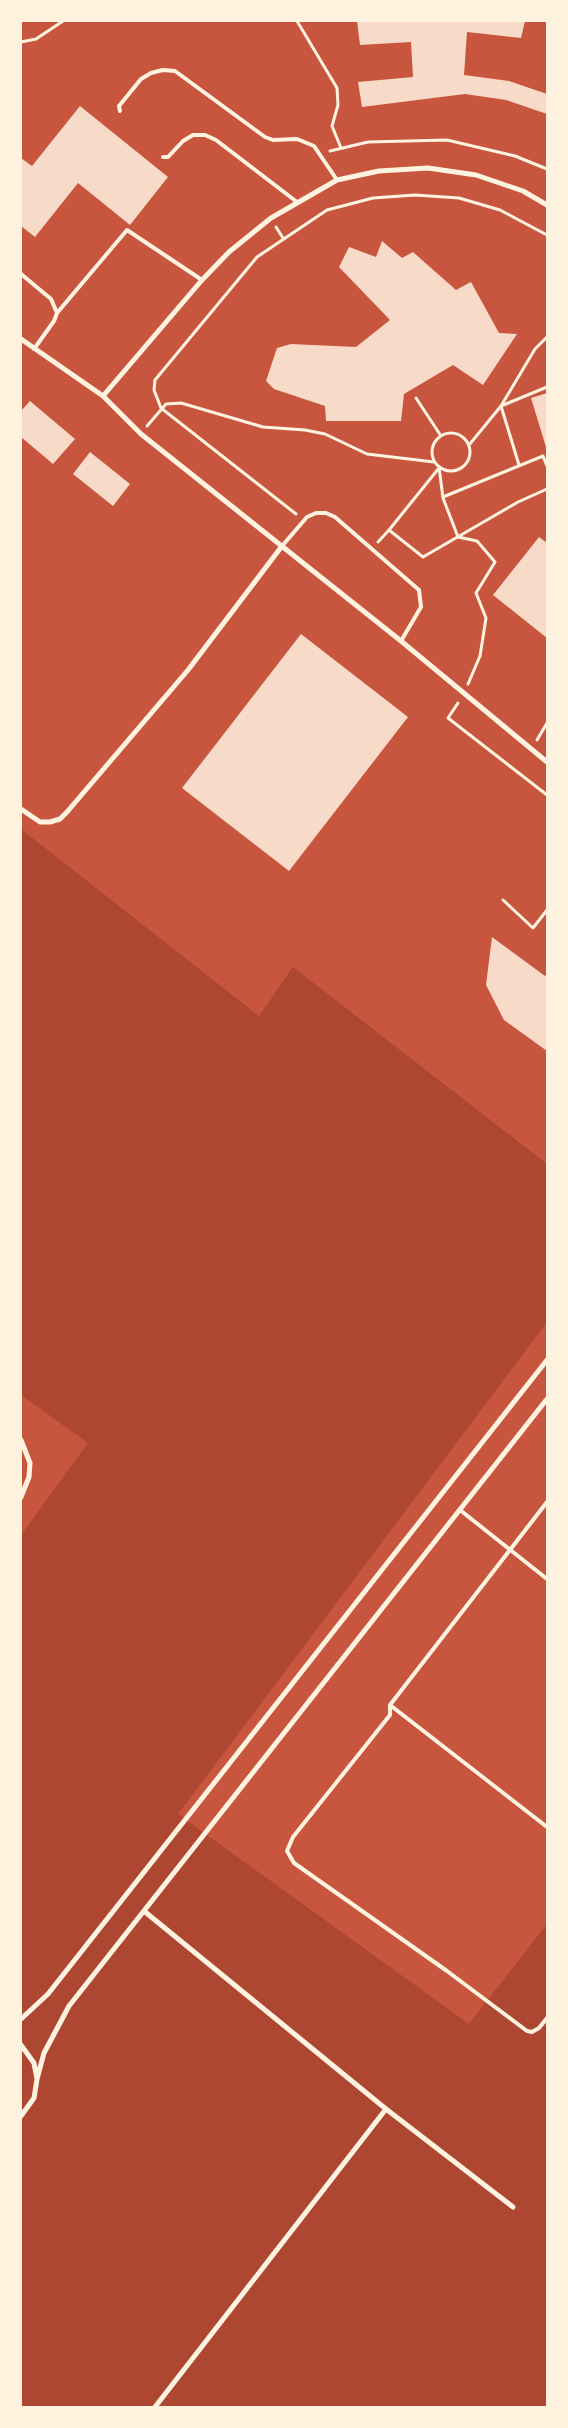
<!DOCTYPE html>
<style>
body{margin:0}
#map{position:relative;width:568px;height:2428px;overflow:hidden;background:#c8553d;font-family:"Varela Round",sans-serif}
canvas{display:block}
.frame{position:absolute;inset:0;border:22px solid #fff3e0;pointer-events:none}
</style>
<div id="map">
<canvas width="568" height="2428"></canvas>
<div class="frame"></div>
</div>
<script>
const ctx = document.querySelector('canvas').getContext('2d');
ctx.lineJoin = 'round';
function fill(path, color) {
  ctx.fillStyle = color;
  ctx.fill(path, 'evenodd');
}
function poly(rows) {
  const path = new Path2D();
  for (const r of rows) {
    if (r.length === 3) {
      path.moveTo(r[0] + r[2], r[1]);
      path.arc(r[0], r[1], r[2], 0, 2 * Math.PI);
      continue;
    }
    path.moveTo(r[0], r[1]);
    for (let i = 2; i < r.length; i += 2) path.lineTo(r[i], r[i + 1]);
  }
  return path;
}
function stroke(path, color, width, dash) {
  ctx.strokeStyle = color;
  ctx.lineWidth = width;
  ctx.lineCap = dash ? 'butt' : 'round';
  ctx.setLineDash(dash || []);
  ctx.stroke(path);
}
fill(poly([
 [21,829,259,1016,293,967,547,1164,547,1322,178,1814,469,2024,547,1924,547,2407,21,2407,21,1535,88,1443,21,1395]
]), '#ae4732');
fill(poly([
 [357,21,525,21,521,38,467,32,464,75,509,81,547,94,547,114,506,100,465,94,362,107,358,82,413,77,411,42,360,45],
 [80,106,168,177,130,225,78,183,35,237,21,226,21,158,32,166],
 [382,241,402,258,413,252,456,290,471,282,499,333,517,334,483,385,453,365,404,394,401,421,326,421,325,406,274,389,266,381,277,348,291,344,356,347,390,320,339,267,349,247,376,257],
 [547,393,547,447,546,447,531,398],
 [30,401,75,439,53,464,21,437,21,411],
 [90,452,130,484,113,506,73,474],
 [539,537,547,543,547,638,493,595],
 [301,634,408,717,289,871,182,788],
 [492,937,545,976,547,974,547,1051,504,1020,486,985]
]), '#f7dbc8');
stroke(poly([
 [297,21,337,88,338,105,332,126,341,148],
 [21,42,36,39,63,21],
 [330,151,368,142,447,140,515,156,547,169],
 [276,227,283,238],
 [416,398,441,436],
 [147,426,166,404,181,403,263,427,305,430,325,434,367,454,434,462],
 [451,452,19],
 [469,445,501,406,535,349,547,337],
 [519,465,501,406,547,387],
 [439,467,443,498,458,537,477,541,495,562,476,593,486,618,480,656,468,684],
 [443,497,543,456,547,466],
 [296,514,161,408,154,390,155,380,257,257,327,210,373,198,415,195,459,198,500,210,547,235],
 [389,530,423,557,518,502,547,489],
 [378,542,389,530,439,468],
 [458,703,448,718,547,795],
 [537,740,547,723],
 [503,900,533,928,547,910]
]), '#fff3e0', 3);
stroke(poly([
 [120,111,119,106,141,79,151,73,163,70,175,71,265,137,273,140,297,139,314,146,337,180],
 [163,157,168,157,183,141,193,135,205,135,216,140,297,202],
 [21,274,51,299,57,313,54,321,34,349],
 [57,313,127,230,202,280],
 [282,546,307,517,316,513,326,513,335,517,419,590,421,607,401,641],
 [547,1502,390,1705,390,1715,293,1837,287,1851,294,1863,447,1971,527,2031,532,2032,539,2028,547,2018],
 [460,1510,547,1579],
 [390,1705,547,1827]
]), '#fff3e0', 4);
stroke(poly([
 [21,339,103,396,141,434,401,641,547,762],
 [103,396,202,280,229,252,271,218,337,180,379,171,428,168,476,175,523,191,547,205],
 [21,809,40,822,50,822,60,819,67,812,188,670,282,546],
 [21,1440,30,1463,29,1477,21,1497],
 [144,1911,386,2109,513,2207],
 [21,2019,48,1994,547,1360],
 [21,2045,34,2063,37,2079,34,2098,21,2116],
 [37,2079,44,2053,69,2006,547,1399],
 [155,2407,386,2109]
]), '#fff3e0', 5);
</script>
